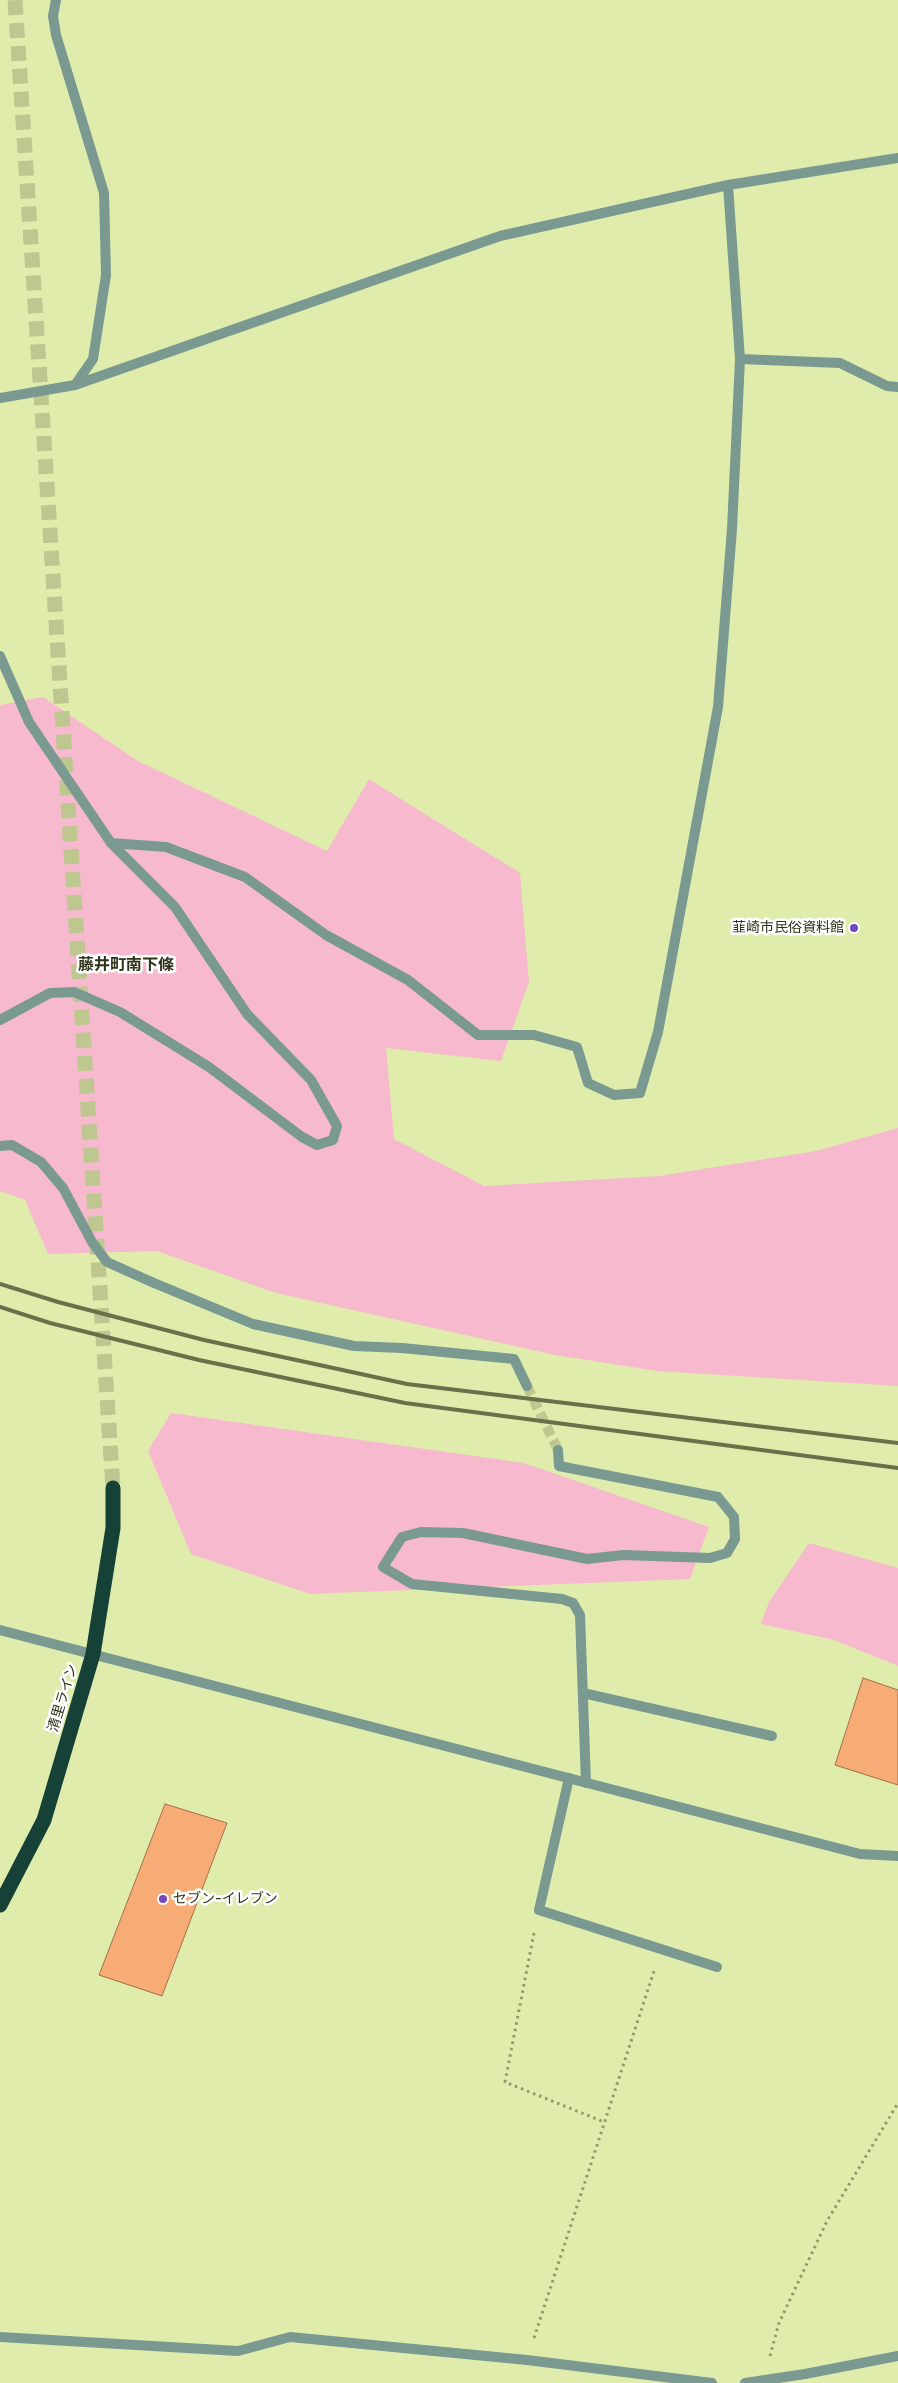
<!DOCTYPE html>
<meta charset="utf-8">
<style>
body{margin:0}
canvas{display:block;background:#e0ecac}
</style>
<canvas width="898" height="2383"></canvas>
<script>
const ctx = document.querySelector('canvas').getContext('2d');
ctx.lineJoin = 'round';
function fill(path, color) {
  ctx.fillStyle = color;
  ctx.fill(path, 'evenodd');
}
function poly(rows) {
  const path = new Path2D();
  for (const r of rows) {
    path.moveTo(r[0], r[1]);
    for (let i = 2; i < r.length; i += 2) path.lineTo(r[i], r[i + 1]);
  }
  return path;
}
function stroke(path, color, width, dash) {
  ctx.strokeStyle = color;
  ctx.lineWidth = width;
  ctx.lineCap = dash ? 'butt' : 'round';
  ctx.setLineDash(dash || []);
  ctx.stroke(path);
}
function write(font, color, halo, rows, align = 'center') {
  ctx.font = font + ' Rubik,"Noto Sans JP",sans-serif';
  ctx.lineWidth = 5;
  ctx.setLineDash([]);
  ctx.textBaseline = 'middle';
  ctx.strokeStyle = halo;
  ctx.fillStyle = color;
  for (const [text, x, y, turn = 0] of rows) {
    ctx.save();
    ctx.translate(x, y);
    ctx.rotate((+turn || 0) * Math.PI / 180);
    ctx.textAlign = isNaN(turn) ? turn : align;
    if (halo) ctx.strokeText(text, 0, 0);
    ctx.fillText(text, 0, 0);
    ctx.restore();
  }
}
fill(poly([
 [43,697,138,761,327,851,369,779,520,873,529,982,501,1061,386,1048,394,1139,484,1186,659,1176,816,1151,898,1128,898,1386,657,1371,555,1355,276,1293,157,1251,48,1254,25,1200,0,1191,0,705],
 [171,1413,524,1463,709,1527,690,1579,310,1594,191,1554,148,1451],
 [809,1543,898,1568,898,1666,834,1640,761,1624,769,1602]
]), '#f7b9ce');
const building = poly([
 [863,1678,898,1690,898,1785,835,1765,863,1678],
 [165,1804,227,1823,162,1996,99,1975,165,1804]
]);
fill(building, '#f8ac75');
stroke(building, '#a36f4a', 1);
stroke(poly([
 [527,1386,558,1450]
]), '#bdc78f', 10, [10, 5]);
stroke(poly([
 [15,0,113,1488]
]), '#bdc78f', 15, [15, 8]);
stroke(poly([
 [534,1933,505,2082,604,2122],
 [534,2338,654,1971],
 [770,2356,779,2323,827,2221,898,2103]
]), '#90996a', 3, [2.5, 4]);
stroke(poly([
 [740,359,840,363,887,386,898,387],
 [0,656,29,722,111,843,166,847,245,877,326,935,408,980,478,1035,534,1035,577,1047,588,1083,614,1095,640,1093],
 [583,1693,772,1736],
 [569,1778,539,1910,717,1967]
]), '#7a9a91', 10);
stroke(poly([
 [56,0,53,16,56,35,104,193,106,275,93,359,75,385],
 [0,398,75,385,500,236,728,185,898,158],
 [0,1020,50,993,74,992,120,1012,209,1067,302,1137,317,1145,333,1140,337,1126,311,1080,247,1014,175,907,111,843],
 [640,1093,658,1032,718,707,732,529,740,359,728,185],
 [0,1146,12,1145,41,1162,63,1188,92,1242,107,1262,154,1283,253,1324,354,1346,402,1348,514,1359,527,1386],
 [558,1450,559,1466,718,1497,734,1517,735,1539,727,1553,710,1558,623,1555,587,1559,463,1533,421,1532,402,1537,383,1567,412,1584,562,1599,573,1603,580,1615,586,1783],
 [0,1630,860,1854,898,1856],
 [0,2337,238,2351,290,2337,527,2360,712,2383],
 [745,2383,805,2374,898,2356]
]), '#7a9a91', 10);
stroke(poly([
 [0,1905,44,1820,93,1654,113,1528,113,1488]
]), '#164137', 15);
stroke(poly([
 [0,1284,58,1302,204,1340,407,1384,898,1443],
 [0,1307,50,1323,199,1360,405,1403,898,1468]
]), '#69704a', 4);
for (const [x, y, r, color] of [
 [854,928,5,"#7347bf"],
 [163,1899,5,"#7347bf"]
]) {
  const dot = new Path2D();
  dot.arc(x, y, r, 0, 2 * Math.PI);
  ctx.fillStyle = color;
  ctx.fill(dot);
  stroke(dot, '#fff', 2);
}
write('14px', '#30341b', '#fff', [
 ["韮崎市民俗資料館",844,928],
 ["セブン-イレブン",173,1899,"left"]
], 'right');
write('14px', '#30341b', '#fff', [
 ["清里ライン",63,1698,-73]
]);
write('bold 16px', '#30341b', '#fff', [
 ["藤井町南下條",126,965]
]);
</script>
